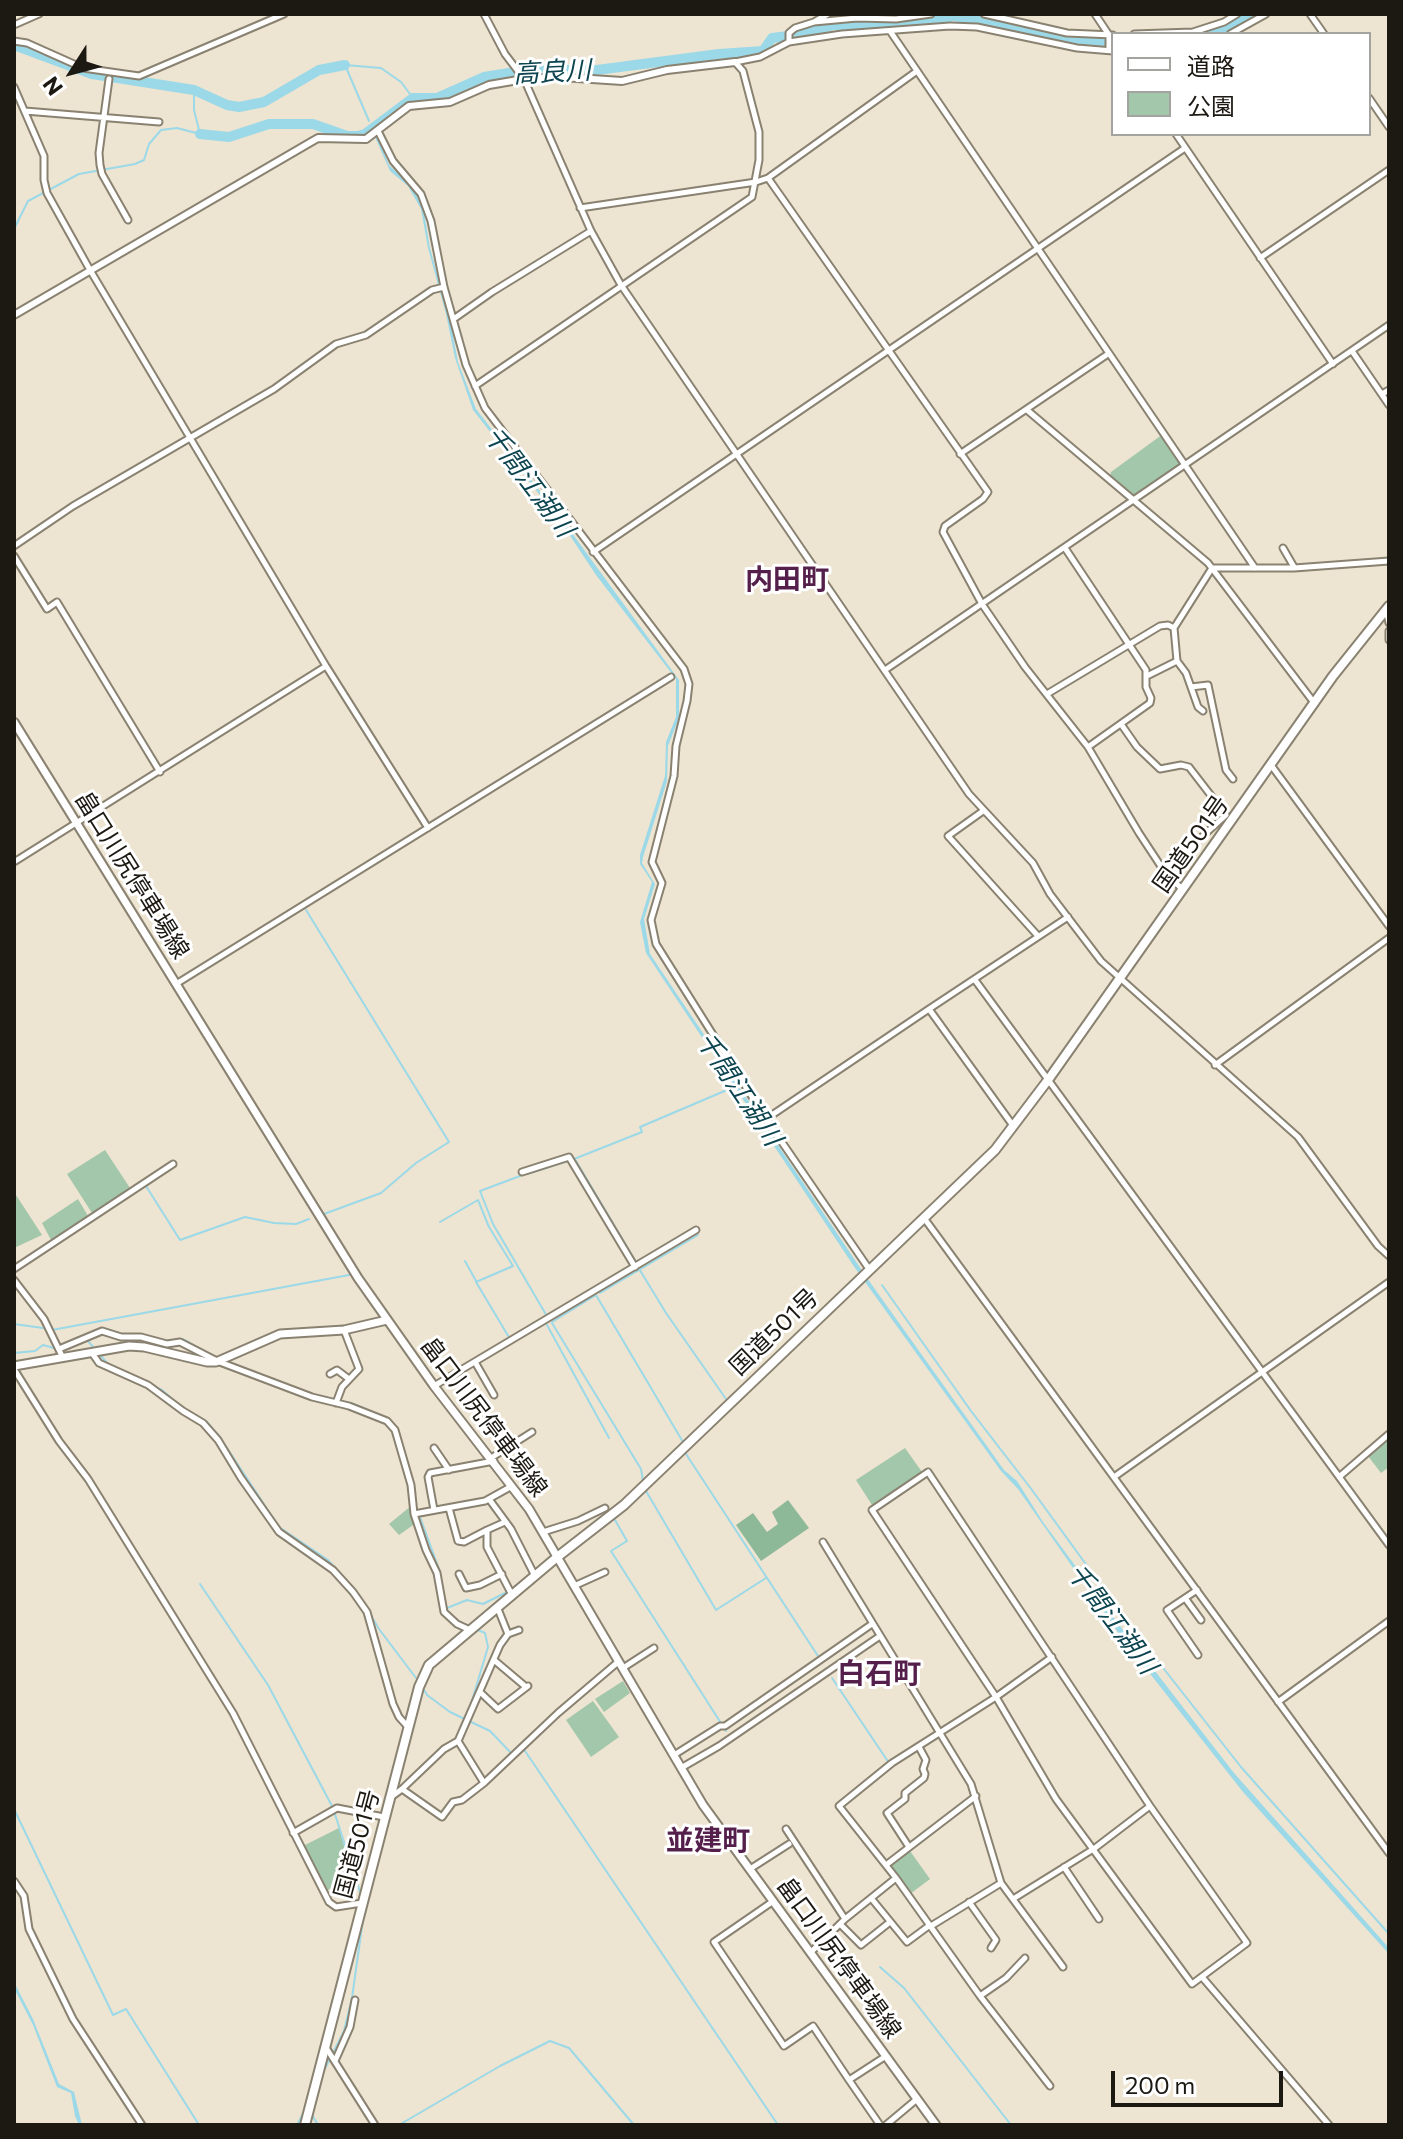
<!DOCTYPE html>
<meta charset="utf-8">
<style>
body{margin:0}
#map{position:relative;width:1403px;height:2139px;overflow:hidden;background:#ede4d1;font-family:Commissioner,"Noto Sans JP",sans-serif}
canvas{display:block}
.frame{position:absolute;inset:0;border:16px solid #1c1812;pointer-events:none}
.legend{position:absolute;left:1111px;top:32px;width:260px;height:104px;box-sizing:border-box;background:#fff;border:2px solid #a4a3a0;margin:0;padding:10px 14px;list-style:none;font-size:24px;color:#1c1812}
.legend li{display:flex;align-items:center;gap:16px;height:40px}
.legend b{width:40px;border:2px solid #a4a3a0}
.north{position:absolute;left:32px;top:32px;width:80px;height:80px;-webkit-text-stroke:6px #fff;paint-order:stroke;rotate:234deg;font-size:22px;font-weight:700;line-height:32px;text-align:center;color:#1c1812}
.north::after{content:'';display:block;margin:auto;width:28px;height:36px;background:#1c1812;clip-path:polygon(50% 0,100% 100%,50% 72%,0 100%)}
.scale{position:absolute;left:1111px;top:2071px;width:172px;height:36px;box-sizing:border-box;border:4px solid #1c1812;border-top:0;padding-left:10px;font-size:24px;line-height:28px;white-space:nowrap;color:#1c1812;-webkit-text-stroke:6px #fff;paint-order:stroke}
</style>
<div id="map">
<canvas width="1403" height="2139"></canvas>
<div class="frame"></div>
<ul class="legend">
<li><b style="height:10px;background:#fff"></b>道路</li>
<li><b style="height:22px;background:#a2c7ab"></b>公園</li>
</ul>
<div class="north">N</div>
<div class="scale">200 m</div>
</div>
<script>
const ctx = document.querySelector('canvas').getContext('2d');
ctx.lineJoin = 'round';
function fill(path, color) {
  ctx.fillStyle = color;
  ctx.fill(path, 'evenodd');
}
function poly(rows) {
  const path = new Path2D();
  for (const r of rows) {
    path.moveTo(r[0], r[1]);
    for (let i = 2; i < r.length; i += 2) path.lineTo(r[i], r[i + 1]);
  }
  return path;
}
function stroke(path, color, width, dash) {
  ctx.strokeStyle = color;
  ctx.lineWidth = width;
  ctx.lineCap = dash ? 'butt' : 'round';
  ctx.setLineDash(dash || []);
  ctx.stroke(path);
}
function write(font, color, halo, rows, align = 'center') {
  ctx.font = font + ' Commissioner,"Noto Sans JP",sans-serif';
  ctx.lineWidth = 6;
  ctx.setLineDash([]);
  ctx.textBaseline = 'middle';
  ctx.strokeStyle = halo;
  ctx.fillStyle = color;
  for (const [text, x, y, turn = 0] of rows) {
    ctx.save();
    ctx.translate(x, y);
    ctx.rotate((+turn || 0) * Math.PI / 180);
    ctx.textAlign = isNaN(turn) ? turn : align;
    if (halo) ctx.strokeText(text, 0, 0);
    ctx.fillText(text, 0, 0);
    ctx.restore();
  }
}
fill(poly([
 [1163,434,1183,464,1135,496,1110,476,1111,472],
 [105,1150,130,1188,92,1213,67,1174],
 [14,1192,42,1235,14,1248],
 [78,1199,88,1216,51,1240,42,1223],
 [1389,1437,1389,1467,1381,1473,1368,1456],
 [905,1448,922,1472,872,1505,856,1480],
 [411,1506,416,1523,399,1535,389,1524],
 [623,1681,630,1693,604,1712,595,1699],
 [593,1701,619,1737,591,1757,566,1720],
 [339,1828,353,1877,326,1891,303,1846],
 [910,1851,930,1879,910,1894,888,1866]
]), '#a2c7ab');
fill(poly([
 [788,1500,809,1528,761,1561,736,1525,753,1513,767,1532,778,1524,772,1512]
]), '#8eb998');
fill(poly([
 [377,135,389,165,412,187,423,206,430,248,450,320,458,362,476,409,561,518,679,680,679,718,668,746,667,781,643,857,642,863,655,884,644,919,650,954,867,1278,1004,1470,1017,1481,1043,1522,1110,1613,1234,1773,1389,1948,1389,1954,1243,1792,1122,1638,1018,1489,1001,1471,855,1268,646,953,640,922,652,882,640,864,640,855,665,776,666,742,676,717,676,679,596,575,561,522,473,410,455,358,446,314,428,248,421,209,408,186,390,171,375,137],
 [14,1982,33,2019,59,2084,74,2092,82,2125,79,2125,75,2116,71,2093,57,2087,33,2025,14,1988]
]), '#9bd9e8');
stroke(poly([
 [954,16,957,14],
 [369,121,345,65,381,68,401,82,413,98],
 [14,229,28,201,79,174,135,164,144,160,149,144,161,130,177,128,200,134,194,110,194,90],
 [306,910,449,1142,416,1163,381,1193,324,1214],
 [574,1159,642,1132,640,1127,734,1087],
 [576,1161,636,1262],
 [527,1174,568,1161],
 [520,1176,480,1191,493,1224,548,1318],
 [146,1186,180,1240,245,1217,274,1223,296,1224,309,1219],
 [440,1222,478,1200,489,1227,513,1266,476,1282,510,1339],
 [465,1261,476,1281],
 [638,1267,666,1313,726,1399],
 [882,1285,971,1411,1032,1490,1138,1636,1241,1767,1389,1934],
 [600,1293,698,1235],
 [552,1322,596,1295,683,1442],
 [552,1323,641,1469,643,1481],
 [14,1324,43,1328],
 [547,1325,609,1438],
 [52,1330,349,1275],
 [86,1335,102,1328,123,1334,145,1335],
 [87,1340,96,1350],
 [166,1342,183,1339,219,1359],
 [14,1353,35,1351,43,1345,54,1348],
 [100,1355,109,1365],
 [122,1371,162,1390,178,1404],
 [310,1394,354,1404,388,1419],
 [183,1408,206,1421,219,1436,279,1527,328,1560,359,1595,379,1629,416,1678],
 [397,1429,401,1442],
 [686,1454,818,1656],
 [411,1475,414,1492],
 [646,1491,716,1610,766,1578],
 [416,1506,440,1572,441,1583],
 [615,1520,627,1541,611,1551,726,1731],
 [200,1584,268,1685,333,1808,360,1892],
 [445,1605,447,1611,457,1620,469,1627],
 [447,1608,467,1600,483,1604,505,1593],
 [832,1678,889,1763],
 [423,1688,427,1695,450,1712,490,1731,512,1754],
 [471,1704,488,1647,485,1633,478,1630],
 [523,1748,778,2125],
 [14,1809,113,2015,126,2009,199,2125],
 [880,1967,904,1988,1011,2125],
 [333,2053,344,2031,352,1998,364,1912],
 [322,2074,330,2059],
 [312,2115,318,2125],
 [297,2125,306,2108],
 [399,2125,500,2066,550,2041,569,2048,634,2125]
]), '#9bd9e8', 2);
stroke(poly([
 [1212,34,1250,14],
 [14,45,92,74,194,90,227,105,239,107,264,102,319,70,345,65],
 [200,134,229,137,269,124,313,124,347,136,358,136,365,134,413,98,437,98,484,77,528,70,597,70,719,54,763,51,772,38,797,35,834,25,898,25,954,16,1094,43,1113,43]
]), '#9bd9e8', 10);
const minor = poly([
 [484,14,505,54,524,79,591,231,621,285,969,794,1033,863,1050,894,1101,961,1298,1137,1378,1246,1389,1256],
 [984,14,1067,33,1113,35],
 [1095,14,1109,35,1109,50],
 [1310,14,1324,34],
 [814,22,857,18,896,19,931,14],
 [14,25,39,14],
 [890,31,1255,568],
 [1134,34,1193,32,1224,22,1237,14],
 [1230,34,1266,14],
 [14,41,27,43,83,68,139,76,284,14],
 [789,42,789,33,795,28,814,22,828,14],
 [109,79,99,153,100,165,102,174,128,220],
 [14,87,44,156,44,180,47,193,90,270,326,666,428,828],
 [1369,98,1389,127],
 [25,111,159,122],
 [378,131,393,161,421,194,431,221,444,287,466,365,485,408,684,669,689,684,687,701,676,746,674,776,652,862,662,883,651,920,656,944,766,1119,869,1269],
 [1176,134,1333,364],
 [768,178,988,492,983,499,945,526,943,532,982,604,1025,667,1088,747,1139,833,1164,871,1183,890],
 [580,208,756,182,768,178,917,71],
 [1260,258,1389,170],
 [455,318,492,292,591,231],
 [1352,351,1389,405],
 [475,386,752,197,759,160,759,132,743,71,735,62,760,57,789,42,842,34,950,26,977,27,1077,48,1113,51],
 [1382,394,1389,390],
 [1027,410,1208,563,1315,704],
 [960,454,1108,354],
 [14,546,73,506,274,389,336,344,366,335,432,290,444,287],
 [1065,548,1146,670,1146,687,1151,698,1150,703,1088,747],
 [1283,548,1294,567],
 [593,552,1185,148],
 [14,556,47,609,57,602,160,772],
 [1213,568,1294,568,1389,561],
 [1386,609,1389,623],
 [1389,631,1389,640],
 [1177,661,1186,673,1198,707,1203,711],
 [885,670,1389,325],
 [1147,676,1177,661,1174,628,1212,568],
 [1191,687,1208,685,1226,770,1233,779],
 [1047,694,1160,626,1168,625,1174,628],
 [1121,724,1137,747,1160,769,1181,765,1189,767,1226,815],
 [1271,765,1389,926],
 [983,811,948,836,1038,936],
 [14,862,326,666],
 [1164,871,1226,815],
 [975,980,1389,1545],
 [176,984,671,677],
 [929,1009,1068,917],
 [1215,1065,1389,938],
 [766,1119,929,1009,1014,1127],
 [522,1172,569,1157,635,1267],
 [924,1218,1389,1853],
 [14,1269,173,1164],
 [14,1280,44,1319,63,1358],
 [59,1349,102,1331,121,1337,141,1337,167,1344,180,1342,217,1361,312,1397,349,1406,387,1421,395,1430,411,1485,414,1514,426,1550,437,1573,444,1612,457,1624,470,1630],
 [92,1353,99,1363,148,1385,183,1411,203,1423,218,1440,241,1478,279,1532,333,1570,353,1592,367,1612,393,1704,399,1717,408,1727],
 [475,1362,494,1395],
 [14,1369,59,1441,88,1479,233,1713,329,1902,336,1907,362,1903],
 [330,1374,337,1370,349,1379],
 [434,1386,696,1230],
 [336,1403,342,1387,359,1369,344,1330],
 [434,1448,449,1470],
 [491,1458,532,1432],
 [928,1472,1150,1806,1247,1943,1192,1984,1056,1799,996,1697,872,1510,928,1472],
 [1114,1477,1389,1282],
 [1339,1477,1389,1434],
 [489,1499,511,1529,535,1576],
 [449,1508,458,1541,464,1542,487,1530,487,1547,512,1595],
 [434,1510,428,1477,430,1473,494,1461],
 [414,1514,485,1501,512,1486],
 [487,1530,505,1522],
 [543,1532,578,1521,605,1508],
 [823,1542,971,1784,1001,1883,1063,1967],
 [459,1574,466,1588,480,1585,502,1574],
 [574,1586,605,1572],
 [1197,1590,1185,1598,1201,1620],
 [1185,1598,1167,1610,1198,1655],
 [508,1634,519,1630],
 [494,1660,526,1687],
 [623,1668,654,1648],
 [480,1692,498,1709,528,1686],
 [1278,1702,1389,1621],
 [674,1755,720,1726,725,1726,872,1624],
 [681,1768,719,1746,880,1636],
 [484,1783,458,1741,500,1645,508,1634,498,1609],
 [402,1789,444,1749,458,1741],
 [391,1797,402,1789,442,1817,453,1802,462,1800,484,1783,558,1713,618,1662],
 [786,1829,845,1919],
 [293,1833,337,1808,384,1817],
 [909,1847,887,1813,905,1799,905,1793,924,1778,925,1774,923,1769,926,1760,919,1747],
 [886,1865,976,1796],
 [1064,1867,1099,1919],
 [750,1869,789,1844],
 [14,1881,24,1896,29,1929,73,2019,142,2125],
 [871,1898,907,1942,930,1925],
 [1013,1899,1095,1848,1150,1806],
 [772,1902,714,1942,784,2046,813,2026,849,2080],
 [969,1902,996,1940,991,1948],
 [840,1924,861,1945,890,1922],
 [931,1926,1001,1883],
 [810,1953,845,1919,896,1878],
 [1202,1977,1329,2125],
 [980,1996,1006,1978,1025,1958],
 [325,2046,375,2125],
 [335,2061,350,2027,355,2000],
 [1050,2086,980,1996,896,1878,839,1806,892,1763,996,1697,1052,1657],
 [880,2125,849,2080,886,2056],
 [886,2125,917,2099]
]);
const tertiary = poly([
 [14,315,311,142,318,138,366,139,409,106,450,102,489,85,524,79,562,77,622,81,667,70,735,62]
]);
const secondary = poly([
 [14,722,358,1278,434,1386,529,1509,703,1805,936,2125],
 [14,1366,129,1346,144,1347,207,1362,216,1362,280,1334,344,1330,387,1320]
]);
const trunk = poly([
 [305,2125,419,1687,429,1665,556,1558,624,1505,995,1150,1048,1080,1333,676,1389,606]
]);
stroke(minor, '#8a8271', 9);
stroke(tertiary, '#8a8271', 10);
stroke(secondary, '#8a8271', 11);
stroke(trunk, '#8a8271', 12);
stroke(minor, '#fff', 5);
stroke(tertiary, '#fff', 6);
stroke(secondary, '#fff', 7);
stroke(trunk, '#fff', 8);
write('24px', '#1c1812', '#fff', [
 ["国道501号",1191,844,-55],
 ["畠口川尻停車場線",132,875,58],
 ["国道501号",774,1332,-44],
 ["畠口川尻停車場線",484,1417,53],
 ["国道501号",357,1844,-75],
 ["畠口川尻停車場線",839,1958,54]
]);
write('italic 26px', '#0c444f', '#fff', [
 ["高良川",552,72,-3],
 ["千間江湖川",529,482,53],
 ["千間江湖川",739,1089,56],
 ["千間江湖川",1112,1619,53]
]);
write('bold 28px', '#551f4b', '#fff', [
 ["内田町",787,580],
 ["白石町",879,1674],
 ["並建町",708,1841]
]);
</script>
